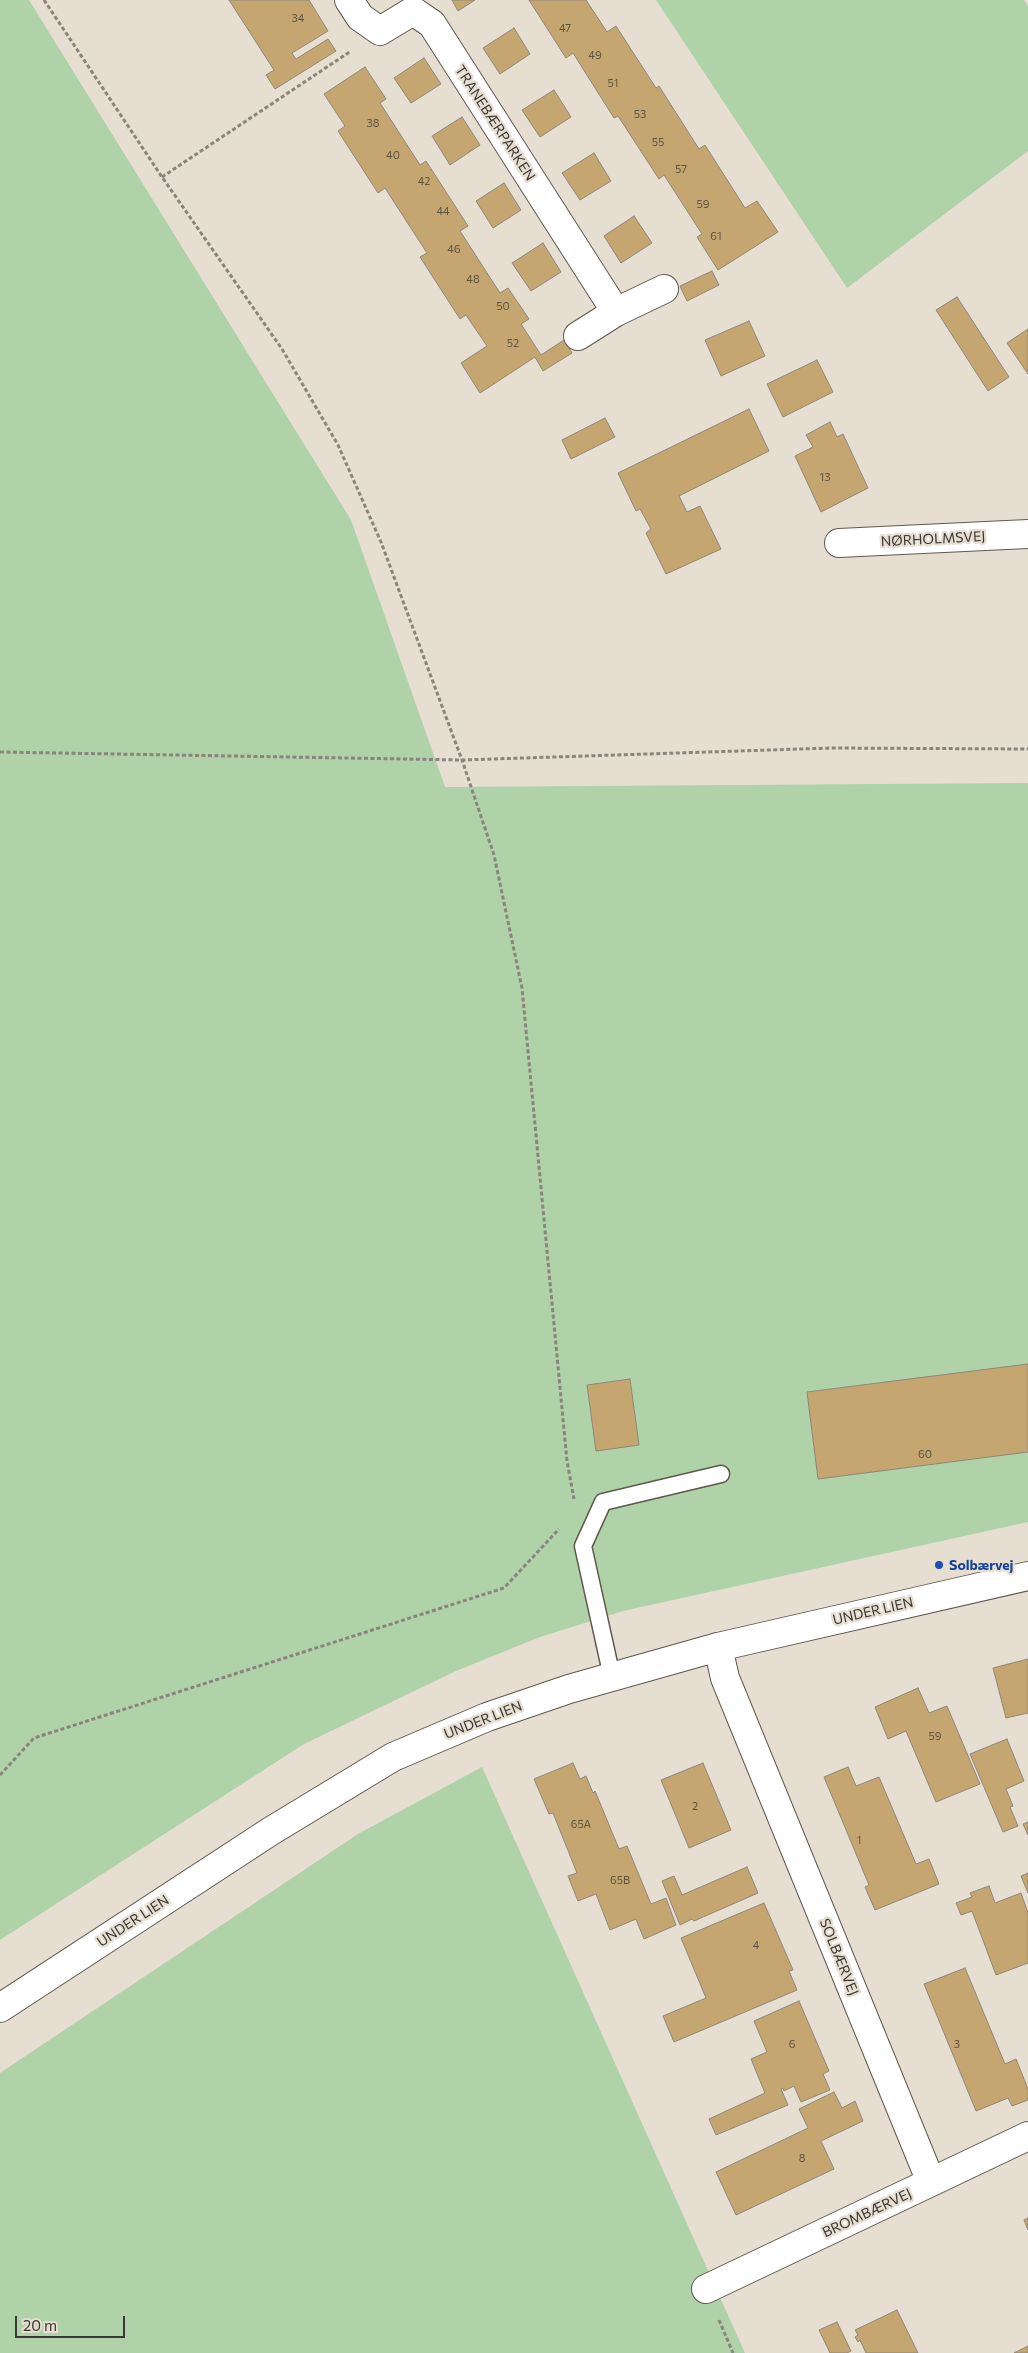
<!DOCTYPE html>
<meta charset="utf-8">
<style>
body{margin:0}
#map{position:relative;width:1028px;height:2353px;overflow:hidden;background:#e5ded1;font-family:Commissioner,sans-serif}
canvas{display:block}
.scale{position:absolute;left:15px;top:2316px;width:110px;height:22px;box-sizing:border-box;border:2px solid #3b3833;border-top:0;padding-left:6px;font-size:15px;line-height:18px;white-space:nowrap;color:#3b3833;-webkit-text-stroke:4px #e5ded1;paint-order:stroke}
</style>
<div id="map">
<canvas width="1028" height="2353"></canvas>
<div class="scale">20 m</div>
</div>
<script>
const ctx = document.querySelector('canvas').getContext('2d');
ctx.lineJoin = 'round';
function fill(path, color) {
  ctx.fillStyle = color;
  ctx.fill(path, 'evenodd');
}
function poly(rows) {
  const path = new Path2D();
  for (const r of rows) {
    path.moveTo(r[0], r[1]);
    for (let i = 2; i < r.length; i += 2) path.lineTo(r[i], r[i + 1]);
  }
  return path;
}
function stroke(path, color, width, dash) {
  ctx.strokeStyle = color;
  ctx.lineWidth = width;
  ctx.lineCap = dash ? 'butt' : 'round';
  ctx.setLineDash(dash || []);
  ctx.stroke(path);
}
function write(font, color, halo, rows, align = 'center') {
  ctx.font = font + ' Commissioner,sans-serif';
  ctx.lineWidth = 4.5;
  ctx.setLineDash([]);
  ctx.textBaseline = 'middle';
  ctx.strokeStyle = halo;
  ctx.fillStyle = color;
  for (const [text, x, y, turn = 0] of rows) {
    ctx.save();
    ctx.translate(x, y);
    ctx.rotate((+turn || 0) * Math.PI / 180);
    ctx.textAlign = isNaN(turn) ? turn : align;
    if (halo) ctx.strokeText(text, 0, 0);
    ctx.fillText(text, 0, 0);
    ctx.restore();
  }
}
fill(poly([
 [0,0,29,0,351,520,445,787,1028,783,1028,1522,623,1611,540,1637,456,1671,304,1744,0,1940],
 [656,0,1024,0,1028,6,1028,151,847,288],
 [482,1767,745,2353,0,2353,0,2073,358,1834]
]), '#afd2a9');
const building = poly([
 [229,0,309,0,328,31,292,53,296,59,328,39,336,51,275,89,266,75,274,70,229,0],
 [452,0,475,0,458,11,452,0],
 [529,0,586,0,607,32,616,26,656,88,659,86,699,149,705,145,745,208,757,201,778,232,718,270,697,237,702,234,664,175,659,179,618,116,614,118,573,53,566,58,529,0],
 [514,28,530,54,500,74,483,48,514,28],
 [424,58,441,84,411,103,394,78,424,58],
 [365,67,386,99,380,103,420,165,426,161,468,226,460,231,500,293,508,288,529,319,521,324,541,355,564,340,572,353,543,371,535,357,480,393,461,363,487,346,466,315,460,319,420,257,427,253,385,188,378,193,338,131,345,126,324,94,365,67],
 [554,90,571,117,540,137,522,110,554,90],
 [462,117,480,145,450,165,432,136,462,117],
 [594,153,611,181,580,200,562,173,594,153],
 [504,183,521,210,493,228,476,201,504,183],
 [634,216,652,243,621,263,604,236,634,216],
 [543,243,561,272,531,291,512,263,543,243],
 [712,271,719,285,687,301,680,286,712,271],
 [957,297,1009,377,988,391,936,310,957,297],
 [749,321,765,356,721,376,705,340,749,321],
 [1028,329,1028,374,1007,343,1028,329],
 [817,360,833,392,783,417,767,384,817,360],
 [749,409,769,451,679,496,687,512,700,506,721,549,666,574,646,533,651,529,640,509,636,511,618,473,749,409],
 [605,418,615,437,571,459,562,440,605,418],
 [830,422,837,437,843,434,868,488,821,512,795,456,813,447,806,435,830,422],
 [1028,1364,1028,1452,818,1479,807,1392,1028,1364],
 [630,1379,639,1445,596,1451,587,1385,630,1379],
 [1028,1659,1028,1713,1006,1718,993,1668,1028,1659],
 [918,1688,929,1713,947,1706,980,1784,936,1802,906,1731,888,1739,875,1707,918,1688],
 [1007,1739,1024,1781,1006,1789,1013,1806,1010,1807,1018,1826,1003,1832,970,1754,1007,1739],
 [573,1763,580,1779,586,1776,593,1793,595,1791,619,1849,627,1846,651,1904,666,1898,676,1925,644,1939,636,1919,610,1930,596,1894,578,1901,568,1876,577,1873,553,1813,549,1814,534,1779,573,1763],
 [703,1763,731,1830,689,1848,661,1780,703,1763],
 [848,1767,856,1786,879,1777,916,1864,929,1859,939,1884,875,1910,865,1887,869,1885,824,1777,848,1767],
 [1028,1822,1028,1835,1023,1824,1028,1822],
 [747,1867,758,1893,694,1921,692,1919,680,1925,662,1881,674,1876,682,1895,747,1867],
 [1028,1873,1028,1893,1021,1876,1028,1873],
 [989,1886,995,1903,1021,1893,1028,1913,1028,1963,996,1975,972,1911,961,1915,956,1903,972,1897,970,1893,989,1886],
 [764,1903,793,1970,789,1971,797,1990,674,2042,663,2016,706,1998,681,1938,764,1903],
 [965,1968,1005,2064,1016,2059,1028,2089,1028,2100,1012,2106,1008,2098,976,2111,924,1984,965,1968],
 [799,2001,829,2071,823,2074,830,2090,801,2102,794,2086,784,2091,783,2088,781,2089,788,2105,716,2135,709,2119,765,2093,751,2059,767,2052,754,2021,799,2001],
 [834,2092,842,2108,855,2101,863,2121,821,2141,834,2169,736,2215,716,2172,808,2128,799,2109,834,2092],
 [1028,2218,1028,2230,1024,2220,1028,2218],
 [897,2310,918,2353,866,2353,860,2340,858,2342,855,2337,858,2335,855,2330,897,2310],
 [837,2322,851,2351,847,2353,830,2353,819,2330,837,2322],
 [1028,2346,1028,2353,1014,2353,1028,2346]
]);
fill(building, '#c5a671');
stroke(building, '#8e877b', 1);
const service = poly([
 [612,1677,583,1546,603,1502,721,1474]
]);
const minor = poly([
 [349,0,360,17,380,31,413,11,432,24,616,312,664,289],
 [578,336,616,312],
 [839,543,1028,534],
 [718,1647,725,1678,931,2182],
 [706,2289,1028,2136]
]);
const tertiary = poly([
 [0,2008,271,1831,393,1757,487,1717,569,1689,718,1647,1028,1576]
]);
stroke(service, '#5f584d', 19);
stroke(minor, '#5f584d', 30);
stroke(tertiary, '#5f584d', 30);
stroke(poly([
 [44,0,162,177,282,349,338,445,381,542,462,760,494,855,522,988,567,1461,574,1499],
 [162,177,351,51],
 [0,752,462,760,831,748,1028,749],
 [0,1775,34,1738,504,1588,559,1529],
 [719,2320,733,2353]
]), '#89847c', 3, [4, 2.5]);
stroke(service, '#fff', 16);
stroke(minor, '#fff', 28);
stroke(tertiary, '#fff', 28);
for (const [x, y, r, color] of [
 [939,1565,5,"#1a4fb4"]
]) {
  const dot = new Path2D();
  dot.arc(x, y, r, 0, 2 * Math.PI);
  ctx.fillStyle = color;
  ctx.fill(dot);
  stroke(dot, '#e5ded1', 2);
}
write('11px', '#5e5442', null, [
 ["34",298,18],
 ["47",565,28],
 ["49",595,55],
 ["51",613,83],
 ["53",640,114],
 ["38",373,123],
 ["55",658,142],
 ["40",393,155],
 ["57",681,169],
 ["42",424,181],
 ["59",703,204],
 ["44",443,211],
 ["61",716,236],
 ["46",454,249],
 ["48",473,279],
 ["50",503,306],
 ["52",513,343],
 ["13",825,477],
 ["60",925,1454],
 ["59",935,1736],
 ["2",695,1806],
 ["65A",581,1824],
 ["1",859,1840],
 ["65B",620,1880],
 ["4",756,1945],
 ["6",792,2044],
 ["3",957,2044],
 ["8",802,2158]
]);
write('14px', '#3b3833', '#e5ded1', [
 ["TRANEBÆRPARKEN",495,123,57],
 ["NØRHOLMSVEJ",933,539,-3],
 ["UNDER LIEN",873,1611,-13],
 ["UNDER LIEN",483,1720,-21],
 ["UNDER LIEN",133,1921,-33],
 ["SOLBÆRVEJ",839,1957,68],
 ["BROMBÆRVEJ",867,2213,-25]
]);
write('bold 14px', '#164399', '#e5ded1', [
 ["Solbærvej",949,1565]
], 'left');
</script>
